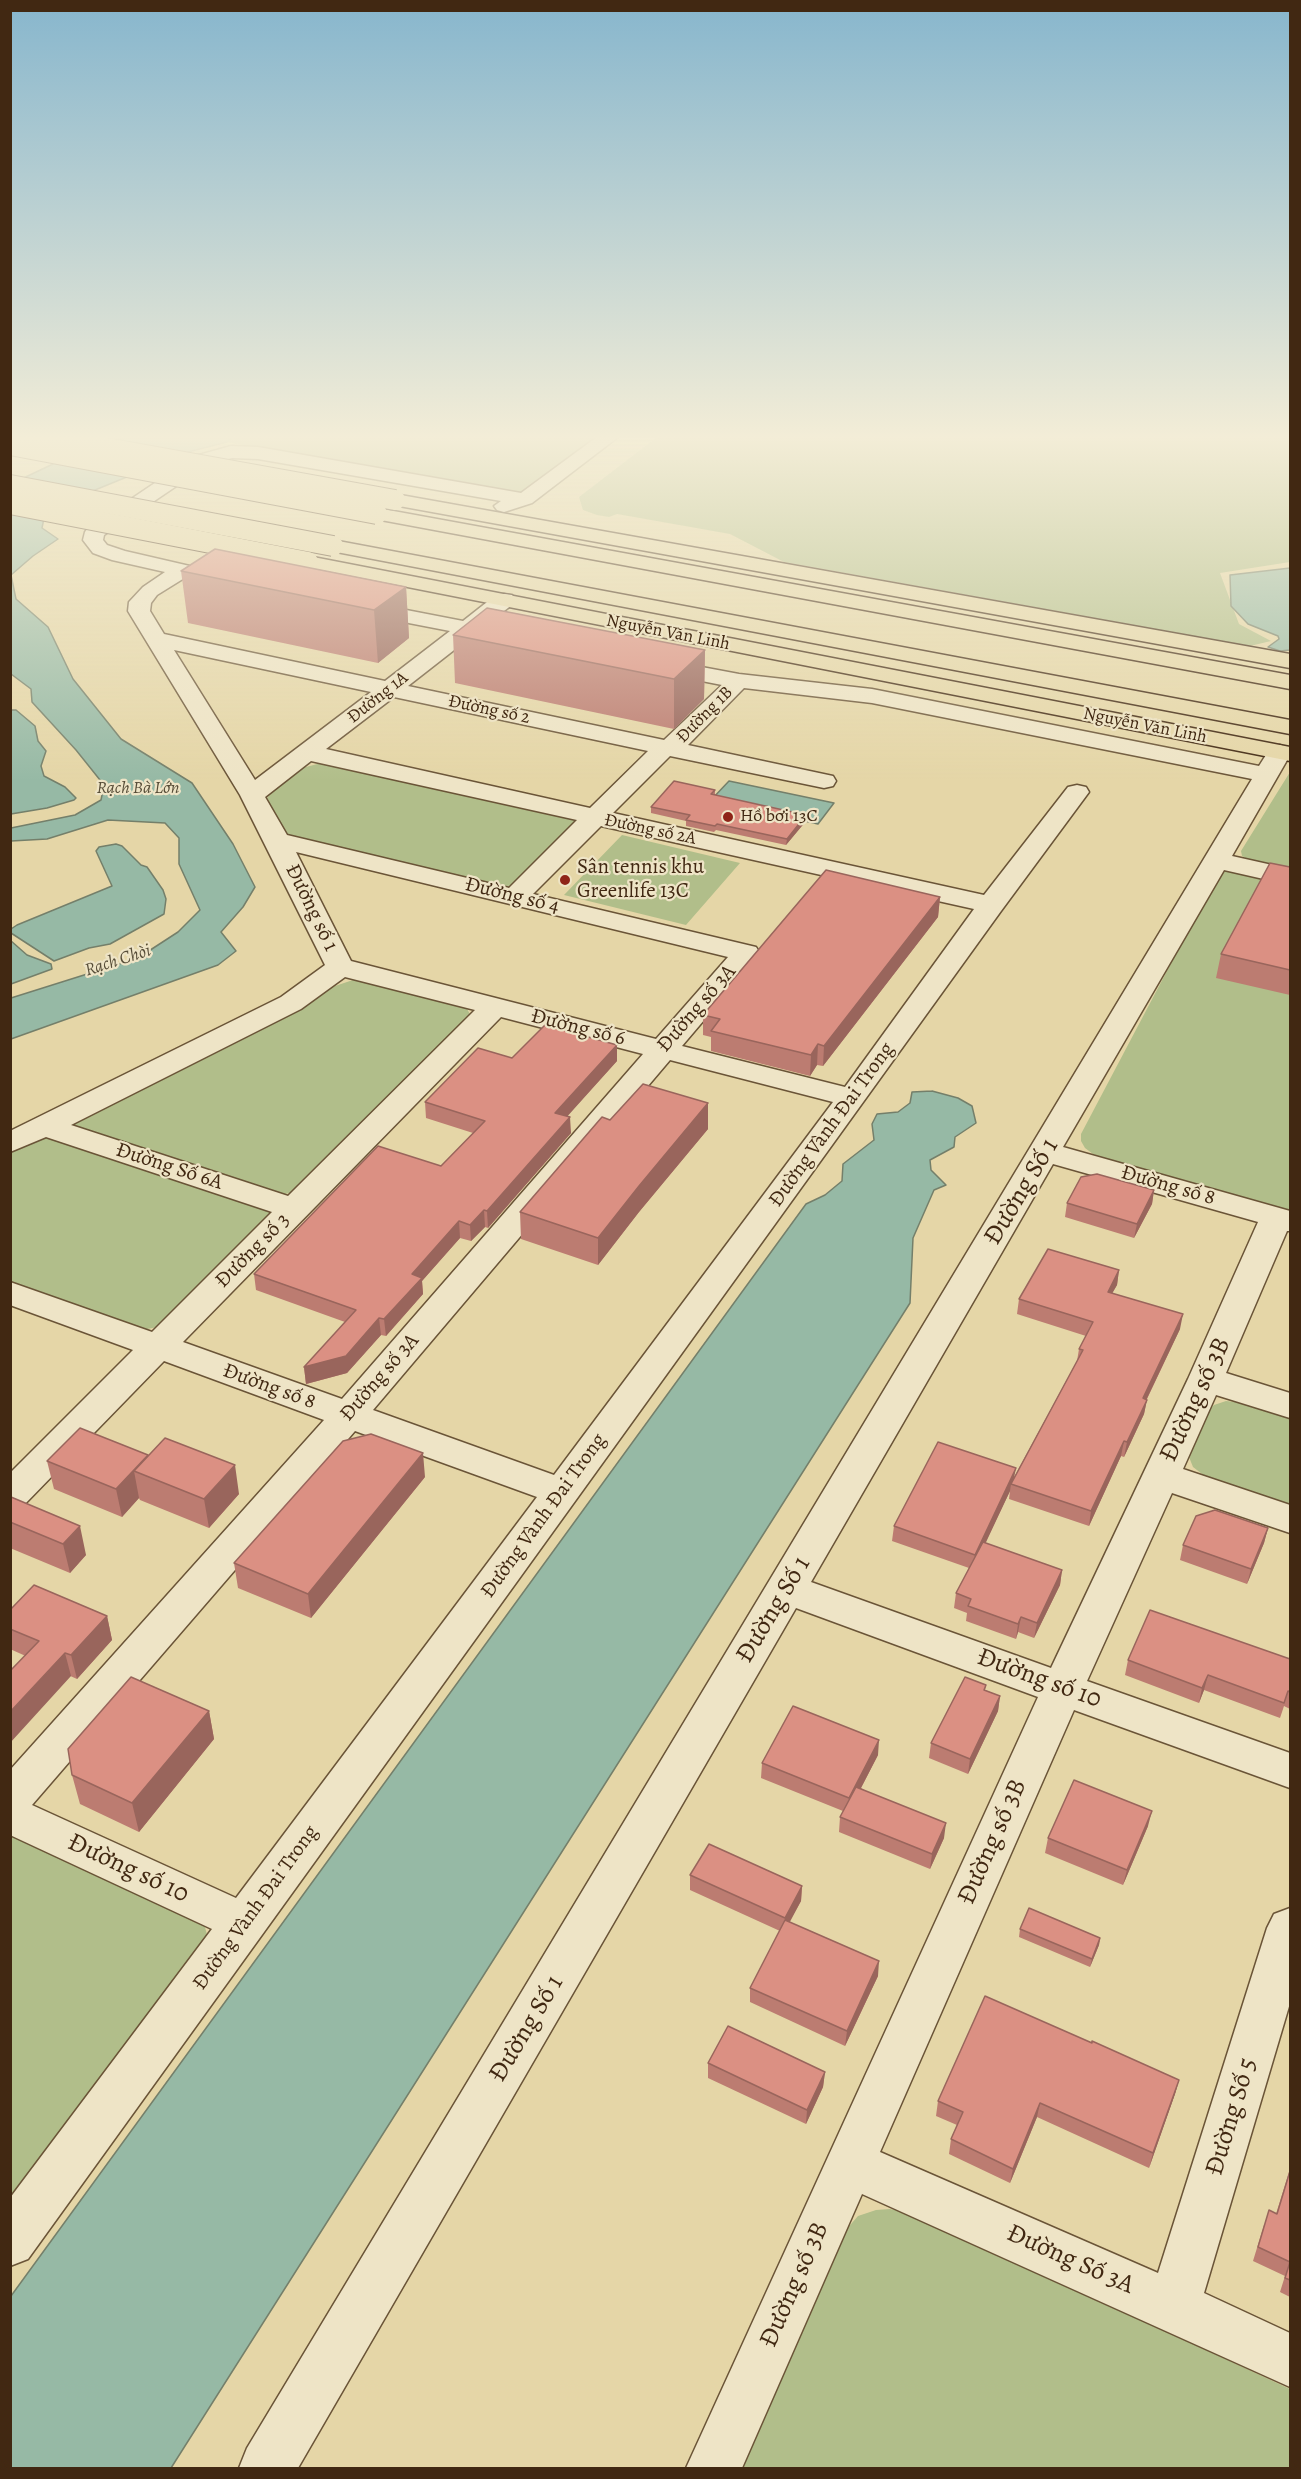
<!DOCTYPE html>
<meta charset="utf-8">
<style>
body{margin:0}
#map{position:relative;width:1301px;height:2479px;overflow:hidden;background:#e5d6a7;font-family:Alegreya,serif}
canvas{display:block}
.frame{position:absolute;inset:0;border:12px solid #412812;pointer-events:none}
</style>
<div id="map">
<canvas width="1301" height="2479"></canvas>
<div class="frame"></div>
</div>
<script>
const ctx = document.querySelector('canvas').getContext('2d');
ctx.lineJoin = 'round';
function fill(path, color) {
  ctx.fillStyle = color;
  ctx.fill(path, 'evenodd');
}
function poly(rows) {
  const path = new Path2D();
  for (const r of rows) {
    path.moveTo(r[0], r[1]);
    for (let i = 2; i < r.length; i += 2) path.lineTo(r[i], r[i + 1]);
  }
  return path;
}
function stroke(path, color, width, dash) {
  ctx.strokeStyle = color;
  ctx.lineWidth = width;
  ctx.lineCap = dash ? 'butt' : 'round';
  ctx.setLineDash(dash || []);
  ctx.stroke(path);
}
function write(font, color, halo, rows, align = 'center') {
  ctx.font = font + ' Alegreya,serif';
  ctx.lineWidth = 4.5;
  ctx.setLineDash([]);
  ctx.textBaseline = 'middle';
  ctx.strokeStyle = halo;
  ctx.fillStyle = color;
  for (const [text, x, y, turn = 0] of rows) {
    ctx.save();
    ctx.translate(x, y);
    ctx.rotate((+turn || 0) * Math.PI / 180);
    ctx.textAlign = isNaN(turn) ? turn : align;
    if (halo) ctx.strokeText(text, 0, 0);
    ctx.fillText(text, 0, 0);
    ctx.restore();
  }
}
fill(poly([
 [236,434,608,434,524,493,518,494,227,442],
 [661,434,1290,434,1290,562,1220,573,1239,624,1271,641,1250,646,784,562,730,534,617,514,609,517,597,515,583,510,579,497],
 [325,762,572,817,576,823,514,885,502,887,292,837,284,832,267,803,267,798,274,790,302,768],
 [1290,772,1290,872,1256,864,1242,856,1241,851],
 [622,835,740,863,686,925,564,895],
 [1224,871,1290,882,1290,1212,1107,1159,1093,1154,1085,1148,1081,1141,1081,1134,1216,878],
 [353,980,364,980,466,1007,471,1016,295,1192,279,1195,71,1127,70,1122,76,1115,332,987],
 [40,1138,51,1138,269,1210,272,1214,163,1326,142,1330,11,1284,10,1149],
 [1226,1401,1244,1403,1290,1418,1290,1505,1206,1477,1193,1467,1189,1457,1189,1451,1208,1411,1214,1405],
 [10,1823,203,1920,209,1942,10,2221],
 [890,2209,910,2213,1290,2389,1290,2468,733,2468,832,2246,858,2216,876,2210]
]), '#b1be8a');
const water = poly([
 [116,434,235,434,227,442,188,452,73,499,44,518,42,528,58,539,33,556,11,575,16,599,48,627,73,679,121,739,192,783,233,844,255,887,243,907,221,932,236,951,218,965,11,1039,11,998,138,958,178,932,200,910,179,864,179,838,165,823,108,820,47,839,11,841,11,828,75,815,101,800,104,785,76,750,32,702,31,689,11,674,11,486,13,483,116,434],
 [1290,568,1290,650,1280,651,1268,647,1279,639,1278,636,1248,624,1231,606,1230,575,1290,568],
 [10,710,16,710,35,726,38,741,46,751,41,766,44,776,65,787,76,798,74,800,47,808,11,814,10,710],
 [729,781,834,803,818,824,711,800,729,781],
 [116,844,122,846,141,865,147,867,163,890,166,899,164,914,110,944,89,948,54,961,11,933,11,929,17,925,112,886,96,851,99,847,116,844],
 [10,940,27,955,51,964,52,969,11,984,10,940],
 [932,1091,958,1098,972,1106,976,1123,955,1137,954,1147,930,1160,931,1170,946,1185,934,1190,913,1238,910,1303,171,2468,11,2468,11,2296,806,1204,825,1195,842,1181,843,1164,874,1140,872,1124,877,1114,898,1112,910,1103,912,1092,932,1091]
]);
fill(water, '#96b9a5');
stroke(water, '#747f6a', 1.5);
const minor = poly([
 [601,434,622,434,532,503,504,512,497,510,494,506,501,501,258,459,232,458,209,464,104,535,103,540,107,545,125,551,233,576,236,580,233,584,226,586,186,577,157,595,151,603,150,611,164,634,385,681,450,631,357,613,354,608,357,603,365,602,463,621,496,595,504,594,512,595,515,600,512,605,485,625,514,631,517,636,514,641,506,643,472,636,408,686,664,740,722,685,651,671,648,666,651,661,659,659,739,674,872,689,1259,766,1271,747,1280,745,1290,750,1290,755,1232,856,1290,869,1290,885,1224,870,1063,1147,1290,1211,1290,1231,1287,1231,1226,1373,1290,1393,1290,1418,1216,1395,1183,1469,1290,1505,1290,1533,1172,1493,1087,1681,1290,1753,1290,1788,1074,1710,880,2152,1158,2273,1267,1928,1274,1914,1290,1908,1290,2003,1204,2293,1290,2333,1290,2387,862,2194,742,2468,686,2468,1038,1697,796,1608,298,2468,239,2468,247,2448,1252,779,872,703,744,688,688,745,833,776,836,781,833,786,824,788,670,756,613,813,984,895,1068,787,1077,785,1086,787,1089,792,1001,911,28,2259,10,2266,10,2198,212,1929,10,1835,10,1770,324,1420,164,1361,23,1506,10,1509,10,1473,133,1350,10,1305,10,1282,152,1332,272,1212,46,1137,10,1152,10,1131,281,997,325,965,240,795,128,611,129,602,143,587,165,572,112,560,93,553,83,540,85,532,88,528,195,456,231,446,258,447,521,493,601,434],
 [174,650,371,692,255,780,174,650],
 [394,697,648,751,590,808,326,749,394,697],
 [311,761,577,820,509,888,287,835,265,797,311,761],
 [601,826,974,909,845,1087,682,1046,756,959,760,953,756,947,533,894,601,826],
 [296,852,728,957,656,1039,351,961,296,852],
 [345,977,475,1010,288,1196,71,1125,301,1009,345,977],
 [501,1017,643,1054,342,1399,183,1342,501,1017],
 [670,1060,833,1102,554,1475,373,1410,670,1060],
 [1053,1164,1258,1222,1188,1379,1051,1668,811,1582,1053,1164],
 [355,1431,537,1497,236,1898,32,1805,355,1431]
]);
const primary = poly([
 [395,494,1290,654,1290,668,388,504,385,500,388,496,395,494],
 [308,556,1290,747,1290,761,301,566,298,562,301,558,308,556]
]);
const trunk = poly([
 [377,508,1290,675,1290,689,370,518,367,514,370,510,377,508],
 [333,540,1290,720,1290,734,326,550,323,546,326,542,333,540]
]);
stroke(minor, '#6a5437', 3);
stroke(primary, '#412812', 3);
stroke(trunk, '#412812', 3);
fill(minor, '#eee4c6');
fill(primary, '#e5d6a7');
fill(trunk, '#e5d6a7');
const primaryBridge = poly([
 [29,434,395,500],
 [10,504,308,562]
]);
const trunkBridge = poly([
 [10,445,377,514],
 [10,485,333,546]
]);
stroke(primaryBridge, '#412812', 22, []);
stroke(trunkBridge, '#412812', 22, []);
stroke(primaryBridge, '#e5d6a7', 20);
stroke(trunkBridge, '#e5d6a7', 20);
fill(poly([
 [181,571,406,587,409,638,378,663,188,623],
 [453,635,705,650,704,699,674,729,455,683],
 [715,790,715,795,806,821,786,845,716,830,714,832,686,826,686,821,651,813,651,807],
 [1290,867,1290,995,1216,978,1221,954],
 [940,897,938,917,823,1066,817,1065,810,1076,711,1051,711,1037,703,1035,703,1015],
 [617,1045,617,1061,567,1116,571,1133,488,1228,485,1227,471,1241,460,1238,422,1281,423,1294,386,1336,381,1335,347,1373,306,1384,304,1367,345,1322,256,1290,254,1274,441,1166,473,1133,426,1118,425,1102,512,1058],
 [610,1120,708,1129,639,1212,598,1265,521,1239,520,1212],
 [1154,1190,1152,1204,1134,1238,1065,1217,1067,1203],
 [1119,1270,1117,1285,1112,1293,1180,1329,1147,1399,1144,1414,1124,1457,1121,1456,1089,1526,1009,1499,1010,1491,985,1543,1062,1570,1060,1585,1034,1638,1018,1632,1016,1639,966,1621,967,1613,954,1608,956,1593,969,1568,892,1541,894,1526,1014,1477,1077,1361,1079,1349,1086,1336,1017,1314,1019,1299],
 [148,1456,239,1494,209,1528,140,1500,139,1498,122,1517,54,1489,47,1461],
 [425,1477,311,1618,238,1588,234,1563],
 [11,1497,86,1555,70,1573,10,1548],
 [1268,1528,1264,1543,1247,1584,1180,1560,1183,1545],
 [10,1610,107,1616,112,1640,77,1679,10,1649],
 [1290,1659,1290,1709,1284,1706,1280,1718,1204,1690,1199,1703,1125,1675,1128,1660],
 [986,1685,985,1690,1000,1696,998,1711,968,1774,929,1758,931,1743],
 [209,1711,214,1739,139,1832,80,1804,72,1775],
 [878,1755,861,1788,944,1838,930,1869,839,1832,840,1817,843,1811,761,1778,762,1763],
 [1148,1826,1123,1885,1045,1853,1048,1838],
 [690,1875,802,1886,801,1901,789,1922,878,1976,845,2046,750,2002,750,1988,780,1931,690,1890],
 [1020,1929,1100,1938,1099,1945,1090,1967,1019,1937],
 [1092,2043,1179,2080,1175,2094,1149,2168,1037,2117,1010,2183,949,2154,951,2139,957,2125,936,2116,938,2101],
 [708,2063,825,2072,823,2087,806,2124,708,2078],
 [1290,2169,1290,2297,1280,2292,1285,2276,1253,2261,1264,2225,1276,2214]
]), '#bc7c71');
fill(poly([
 [406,587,409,638,378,663,374,610],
 [705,650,704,699,674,729,674,679],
 [806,815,806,821,786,845,787,839],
 [940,897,938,917,823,1066,824,1046],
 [818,1044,817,1065,810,1076,811,1055],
 [617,1045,617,1061,556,1129,555,1113],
 [708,1103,708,1129,639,1212,598,1265,598,1238,639,1186],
 [570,1117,571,1133,488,1228,487,1211],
 [1154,1190,1152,1204,1134,1238,1137,1224],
 [484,1210,485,1227,471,1241,470,1225],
 [459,1221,460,1238,422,1281,423,1294,386,1336,384,1319,412,1274],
 [1119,1270,1117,1285,1105,1306,1108,1292],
 [1183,1314,1180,1329,1140,1413,1143,1398],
 [379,1318,381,1335,347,1373,306,1384,304,1367],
 [1147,1400,1144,1414,1124,1457,1127,1442],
 [1124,1441,1121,1456,1089,1526,1091,1511],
 [423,1453,425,1477,311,1618,308,1594],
 [148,1455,153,1479,134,1471,139,1498,122,1517,116,1489],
 [235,1465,239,1494,209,1528,204,1499],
 [1016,1468,1013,1483,1011,1484,1010,1491,973,1570,975,1555],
 [80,1526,86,1555,70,1573,63,1544],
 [1268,1528,1264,1543,1247,1584,1251,1569],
 [1062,1570,1060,1585,1034,1638,1037,1623],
 [107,1616,112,1640,77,1679,71,1655],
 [1021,1617,1018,1632,1016,1639,1018,1624],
 [65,1653,71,1676,10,1743,10,1712],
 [1208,1675,1204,1690,1199,1703,1202,1688],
 [1000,1696,998,1711,968,1774,970,1759],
 [209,1711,214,1739,139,1832,132,1803],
 [879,1740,878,1755,848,1813,849,1798],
 [1152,1811,1148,1826,1123,1885,1127,1870],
 [946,1823,944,1838,930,1869,932,1854],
 [802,1886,801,1901,784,1933,785,1918],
 [1100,1938,1099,1945,1090,1967,1092,1959],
 [879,1961,878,1976,845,2046,847,2031],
 [825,2072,823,2087,806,2124,807,2110],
 [1179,2080,1175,2094,1149,2168,1153,2153],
 [1040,2103,1037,2117,1010,2183,1013,2169]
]), '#99655c');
const building = poly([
 [215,549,406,587,374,610,181,571,215,549],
 [487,608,705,650,674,679,453,635,487,608],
 [674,781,715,790,711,794,806,815,787,839,717,824,715,826,686,820,690,815,651,807,674,781],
 [1270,863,1290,867,1290,970,1221,954,1270,863],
 [826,870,940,897,824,1046,818,1044,811,1055,711,1031,720,1019,703,1015,826,870],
 [545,1025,617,1045,555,1113,570,1117,487,1211,484,1210,470,1225,459,1221,412,1274,422,1278,384,1319,379,1318,346,1356,304,1367,356,1310,254,1274,378,1146,441,1166,485,1121,425,1102,478,1048,512,1058,545,1025],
 [643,1084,708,1103,639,1186,598,1238,520,1212,602,1117,610,1120,643,1084],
 [1097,1174,1154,1190,1137,1224,1067,1203,1081,1177,1097,1174],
 [1048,1249,1119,1270,1108,1292,1183,1314,1143,1398,1147,1400,1127,1442,1124,1441,1091,1511,1011,1484,1083,1350,1079,1349,1093,1322,1019,1299,1048,1249],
 [80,1428,148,1455,116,1489,47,1461,80,1428],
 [371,1434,423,1453,308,1594,234,1563,343,1441,371,1434],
 [165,1438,235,1465,204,1499,134,1471,165,1438],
 [938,1442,1016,1468,975,1555,894,1526,938,1442],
 [10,1497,11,1497,80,1526,63,1544,10,1522,10,1497],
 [1215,1510,1268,1528,1251,1569,1183,1545,1196,1516,1215,1510],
 [983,1542,1062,1570,1037,1623,1021,1617,1018,1624,968,1606,971,1599,956,1593,983,1542],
 [34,1585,107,1616,71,1655,65,1653,10,1712,10,1671,39,1641,10,1629,10,1610,34,1585],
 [1150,1610,1290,1659,1290,1692,1288,1691,1284,1703,1208,1675,1202,1688,1128,1660,1150,1610],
 [131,1677,209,1711,132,1803,72,1775,68,1749,131,1677],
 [965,1677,986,1685,984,1690,1000,1696,970,1759,931,1743,965,1677],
 [793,1706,879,1740,849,1798,762,1763,793,1706],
 [1074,1780,1152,1811,1127,1870,1048,1838,1074,1780],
 [856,1787,946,1823,932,1854,840,1817,856,1787],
 [709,1844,802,1886,785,1918,690,1875,709,1844],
 [1029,1908,1100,1938,1092,1959,1020,1929,1029,1908],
 [785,1920,879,1961,847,2031,750,1988,785,1920],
 [985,1996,1092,2043,1092,2041,1179,2080,1153,2153,1040,2103,1013,2169,951,2139,963,2112,938,2101,985,1996],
 [728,2026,825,2072,807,2110,708,2063,728,2026],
 [1290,2171,1290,2262,1258,2247,1269,2210,1277,2214,1290,2171],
 [1290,2262,1290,2280,1285,2278,1290,2262]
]);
fill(building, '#db9083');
stroke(building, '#99655c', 1.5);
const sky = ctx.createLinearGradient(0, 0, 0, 781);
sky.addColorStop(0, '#87b6cd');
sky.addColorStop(0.56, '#f3edd7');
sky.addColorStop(1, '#f3edd700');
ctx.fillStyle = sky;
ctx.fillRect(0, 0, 1301, 781);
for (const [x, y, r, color] of [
 [728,817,6,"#8f2418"],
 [565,880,6,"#8f2418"]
]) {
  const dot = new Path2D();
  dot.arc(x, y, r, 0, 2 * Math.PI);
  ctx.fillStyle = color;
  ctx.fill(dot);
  stroke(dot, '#eee4c6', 2);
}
write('18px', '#412812', '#eee4c6', [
 ["Nguyễn Văn Linh",668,633,11],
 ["Đường 1A",378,698,-38],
 ["Đường số 2",489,710,12],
 ["Đường 1B",705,715,-45],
 ["Nguyễn Văn Linh",1145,726,11],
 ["Đường số 2A",650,830,12]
]);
write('italic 18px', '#564c37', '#eee4c6', [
 ["Rạch Bà Lớn",138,789],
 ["Rạch Chòi",118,961,-18]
]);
write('18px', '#412812', '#eee4c6', [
 ["Hồ bơi 13C",740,817]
], 'left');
write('21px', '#412812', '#eee4c6', [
 ["Sân tennis khu",577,868],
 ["Greenlife 13C",577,892]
], 'left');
write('21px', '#412812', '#eee4c6', [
 ["Đường số 4",512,896,14],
 ["Đường số 1",311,908,64],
 ["Đường số 3A",697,1009,-49],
 ["Đường số 6",578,1028,14],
 ["Đường Vành Đai Trong",832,1125,-54],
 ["Đường Số 6A",169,1167,18],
 ["Đường số 8",1168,1186,16],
 ["Đường số 3",253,1251,-45],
 ["Đường số 3A",380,1378,-49],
 ["Đường số 8",269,1387,20],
 ["Đường Vành Đai Trong",544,1516,-54],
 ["Đường Vành Đai Trong",256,1908,-54]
]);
write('26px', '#412812', '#eee4c6', [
 ["Đường Số 1",1022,1192,-59],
 ["Đường số 3B",1196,1400,-65],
 ["Đường Số 1",774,1610,-59],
 ["Đường số 10",1039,1679,20],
 ["Đường số 3B",993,1842,-66],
 ["Đường số 10",128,1869,25],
 ["Đường Số 1",527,2029,-59],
 ["Đường Số 5",1232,2117,-73],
 ["Đường Số 3A",1070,2260,24],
 ["Đường số 3B",795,2285,-66]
]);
</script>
